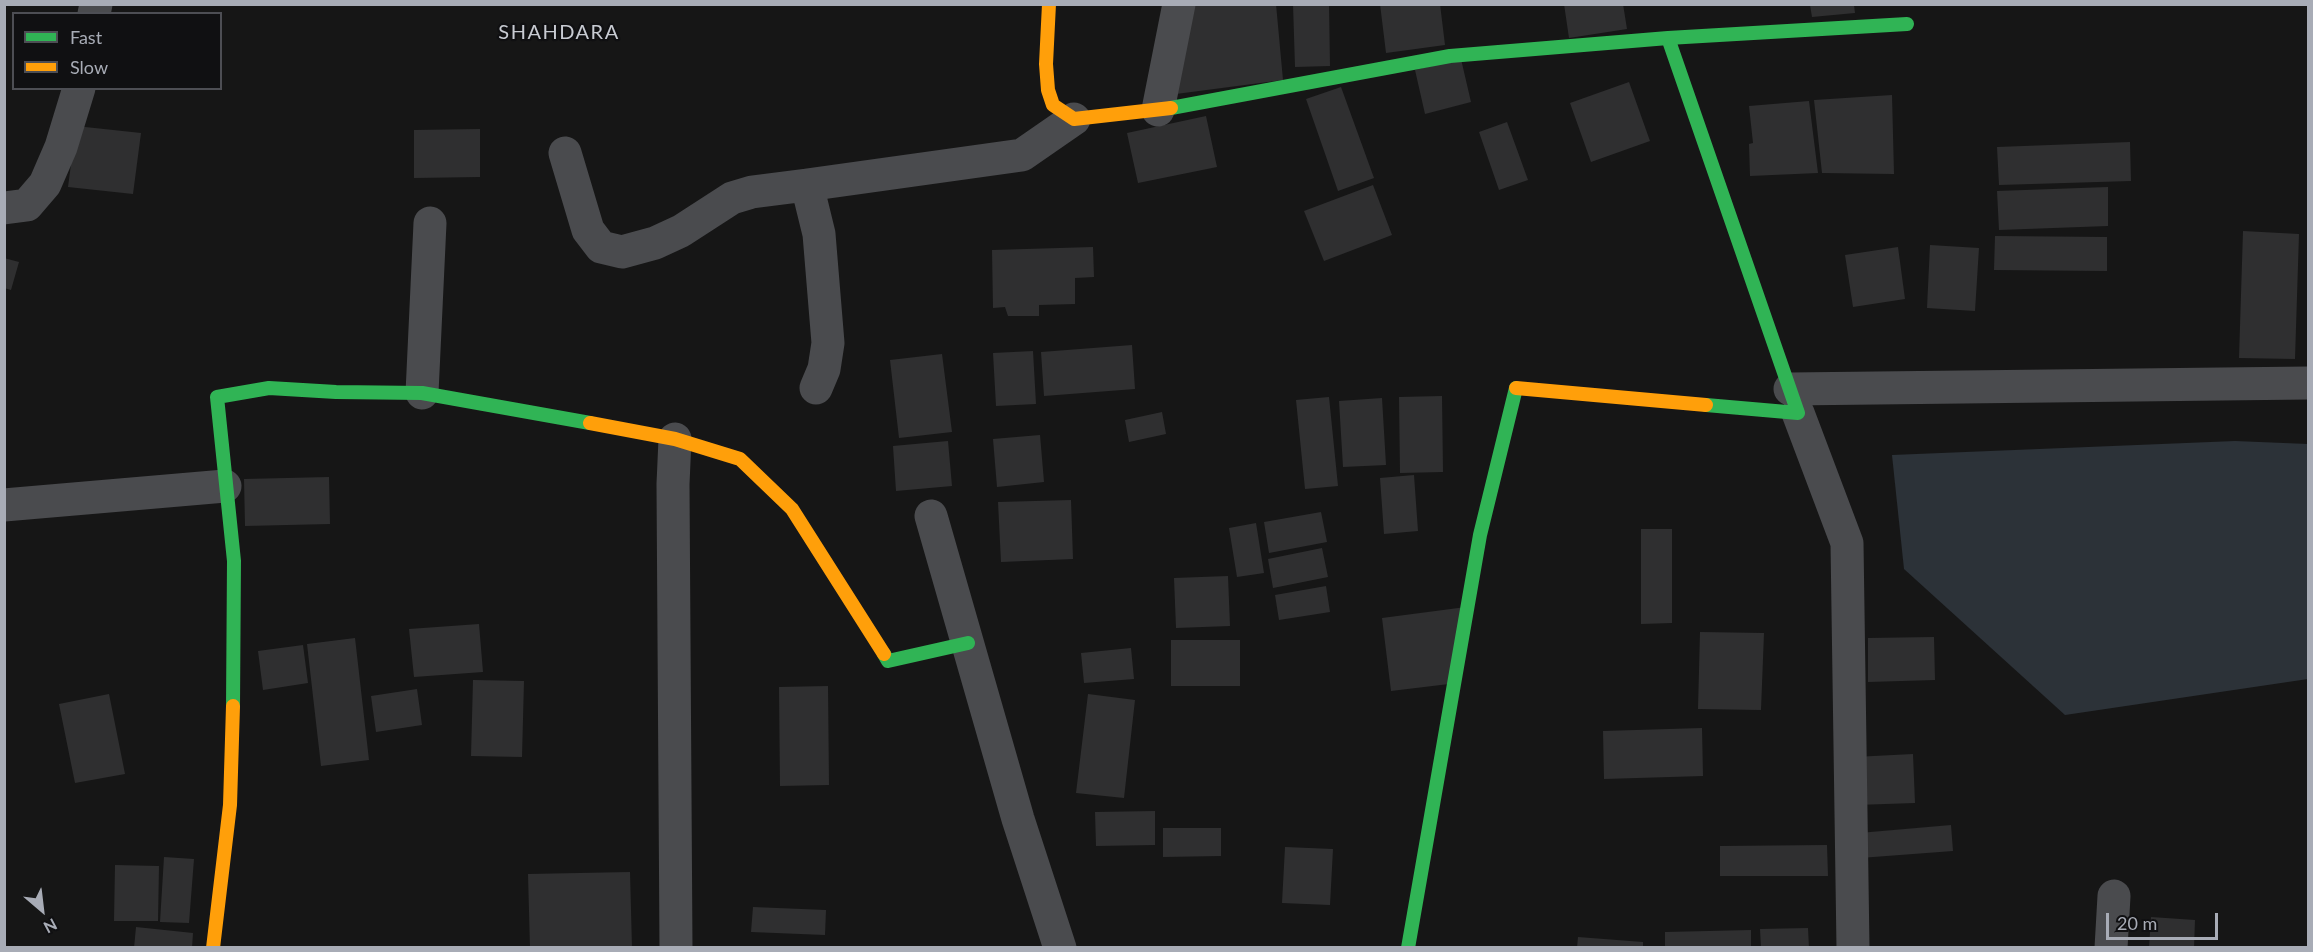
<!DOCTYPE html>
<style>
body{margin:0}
#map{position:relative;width:2313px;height:952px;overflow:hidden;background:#161616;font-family:Lato,sans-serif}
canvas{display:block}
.frame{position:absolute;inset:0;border:6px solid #a8acb6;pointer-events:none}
.legend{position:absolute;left:12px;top:12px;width:210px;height:78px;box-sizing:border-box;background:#101012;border:2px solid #4d4e54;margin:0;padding:8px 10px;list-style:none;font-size:18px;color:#a8acb6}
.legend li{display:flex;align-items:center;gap:12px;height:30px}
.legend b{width:30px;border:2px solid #4d4e54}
.north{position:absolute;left:12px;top:880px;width:60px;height:60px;-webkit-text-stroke:4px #101012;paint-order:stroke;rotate:152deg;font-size:16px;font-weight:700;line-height:24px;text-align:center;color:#a8acb6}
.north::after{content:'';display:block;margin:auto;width:21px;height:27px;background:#a8acb6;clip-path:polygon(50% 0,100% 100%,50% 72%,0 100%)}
.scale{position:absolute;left:2106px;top:913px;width:112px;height:27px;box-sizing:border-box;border:3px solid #a8acb6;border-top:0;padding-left:8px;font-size:18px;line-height:21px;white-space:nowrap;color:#a8acb6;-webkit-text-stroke:4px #101012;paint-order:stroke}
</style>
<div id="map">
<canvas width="2313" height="952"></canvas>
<div class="frame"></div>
<ul class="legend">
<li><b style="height:8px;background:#30b455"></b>Fast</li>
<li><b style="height:8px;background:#ff9f0a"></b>Slow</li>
</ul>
<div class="north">N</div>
<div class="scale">20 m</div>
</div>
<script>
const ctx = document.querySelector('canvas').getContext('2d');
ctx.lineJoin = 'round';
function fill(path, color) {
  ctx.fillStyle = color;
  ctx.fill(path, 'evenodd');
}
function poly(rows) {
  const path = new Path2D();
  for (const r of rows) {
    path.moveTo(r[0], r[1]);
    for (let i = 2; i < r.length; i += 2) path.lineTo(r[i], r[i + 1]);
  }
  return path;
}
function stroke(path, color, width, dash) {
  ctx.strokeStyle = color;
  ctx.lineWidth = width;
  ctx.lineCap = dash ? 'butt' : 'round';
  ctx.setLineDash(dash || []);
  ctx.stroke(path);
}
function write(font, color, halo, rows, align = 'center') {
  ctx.font = font + ' Lato,sans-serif';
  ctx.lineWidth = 4.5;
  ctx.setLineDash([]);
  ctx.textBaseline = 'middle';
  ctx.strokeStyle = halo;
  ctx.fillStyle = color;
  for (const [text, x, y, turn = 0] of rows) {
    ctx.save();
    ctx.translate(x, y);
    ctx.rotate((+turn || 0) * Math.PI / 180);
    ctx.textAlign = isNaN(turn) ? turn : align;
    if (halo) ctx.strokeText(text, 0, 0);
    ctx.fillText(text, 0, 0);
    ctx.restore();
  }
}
fill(poly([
 [2235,441,2308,444,2308,679,2065,715,1904,569,1892,455]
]), '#2c3238');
fill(poly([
 [1185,4,1276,4,1283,80,1176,94],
 [1293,4,1329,4,1330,66,1295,67],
 [1380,4,1440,4,1445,45,1386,53],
 [1564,4,1623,4,1627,29,1569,38],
 [1810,5,1854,5,1855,13,1812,17],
 [1461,59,1471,102,1425,114,1415,70],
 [1629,82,1650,141,1591,162,1570,103],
 [1341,87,1374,178,1338,191,1306,99],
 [1892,95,1894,174,1822,173,1814,100],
 [1809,101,1818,173,1750,176,1749,144,1753,143,1749,106],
 [1206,116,1217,167,1138,183,1127,133],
 [1507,122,1528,180,1499,190,1479,132],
 [76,126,141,133,133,194,68,187],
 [480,129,480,177,414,178,414,130],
 [2130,142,2131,181,1999,185,1997,147],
 [1373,185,1392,235,1324,261,1304,211],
 [2108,187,2108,226,1999,230,1997,191],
 [2243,231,2299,234,2295,359,2239,358],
 [1995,236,2107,237,2107,271,1994,270],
 [1930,245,1979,248,1975,311,1927,308],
 [1093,247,1094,277,1075,278,1075,304,1039,305,1039,316,1008,316,1005,307,993,308,992,250],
 [1898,247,1905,299,1853,307,1845,255],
 [4,258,19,262,11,290,4,288],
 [1132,345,1135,389,1044,396,1041,352],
 [1033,351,1036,404,996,406,993,353],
 [942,354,952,432,899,438,890,360],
 [1442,396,1443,472,1400,473,1399,397],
 [1329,397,1338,486,1305,489,1296,400],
 [1382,398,1386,465,1343,467,1339,401],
 [1162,412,1166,434,1129,442,1125,420],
 [1040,435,1044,482,997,487,993,439],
 [948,441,952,486,896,491,893,446],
 [1414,475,1418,531,1384,534,1380,478],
 [329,477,330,524,245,526,244,479],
 [1071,500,1073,559,1001,562,998,502],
 [1321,512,1327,542,1269,553,1264,522],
 [1256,523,1264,573,1237,577,1229,528],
 [1641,529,1672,529,1672,623,1641,624],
 [1322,548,1328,577,1273,588,1268,559],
 [1228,576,1230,626,1176,628,1174,578],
 [1326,586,1330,612,1279,620,1275,595],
 [1466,607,1449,684,1391,691,1382,618],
 [479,624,483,672,414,677,409,629],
 [1700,632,1764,633,1761,710,1698,709],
 [1934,637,1935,680,1868,682,1868,638],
 [355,638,369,760,321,766,307,644],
 [1171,640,1240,640,1240,686,1171,686],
 [303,645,308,683,263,690,258,651],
 [1131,648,1134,679,1084,683,1081,653],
 [473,680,524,681,522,757,471,756],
 [828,686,829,785,780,786,779,687],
 [417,689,422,725,376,732,371,696],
 [109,694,125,774,75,783,59,704],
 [1088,694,1135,700,1124,798,1076,793],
 [1702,728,1703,776,1604,779,1603,731],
 [1913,754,1915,803,1856,805,1854,757],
 [1155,811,1155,845,1096,846,1095,812],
 [1951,825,1953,851,1860,858,1859,833],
 [1163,828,1221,828,1221,856,1163,857],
 [1827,845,1828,876,1720,876,1720,846],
 [1285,847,1333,849,1330,905,1282,903],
 [164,857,194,859,189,923,160,922],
 [115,865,159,866,158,921,114,921],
 [630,872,632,948,530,948,528,874],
 [753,907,826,910,825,935,751,932],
 [2151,917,2195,920,2194,948,2149,948],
 [136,927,193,933,192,948,134,948],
 [1808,928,1809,948,1761,948,1760,929],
 [1751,930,1751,948,1665,948,1665,932],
 [1578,937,1643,942,1643,948,1577,948]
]), '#2f2f30');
stroke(poly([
 [94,14,96,4],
 [1158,110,1179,4],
 [565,153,588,230,601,247,622,252,655,243,681,231,732,198,752,192,807,185,819,234,828,343,824,369,816,388],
 [807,185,1022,155,1074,119],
 [4,208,27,205,45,184,61,147,79,88],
 [1790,389,2308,383],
 [422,393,430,223],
 [1798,413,1847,543,1853,948],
 [675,439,673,484,676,948],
 [4,505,225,486],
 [931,516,1018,819,1060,948],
 [2111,948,2114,896]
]), '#4a4b4e', 33);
stroke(poly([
 [1668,38,1798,413,1706,405],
 [1171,108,1450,56,1668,38,1907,24],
 [884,654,888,661,968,643],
 [233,706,234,561,217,397,269,388,336,392,422,393,590,423],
 [1408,948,1480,535,1516,388]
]), '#30b455', 14);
stroke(poly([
 [1049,4,1046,64,1048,90,1053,105,1074,119,1171,108],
 [1516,388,1706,405],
 [590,423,675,439,740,459,792,509,884,654],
 [213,948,230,805,233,706]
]), '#ff9f0a', 14);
ctx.letterSpacing = '1.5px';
write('20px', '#c8cbd2', '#101012', [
 ["SHAHDARA",559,33]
]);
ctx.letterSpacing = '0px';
</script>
